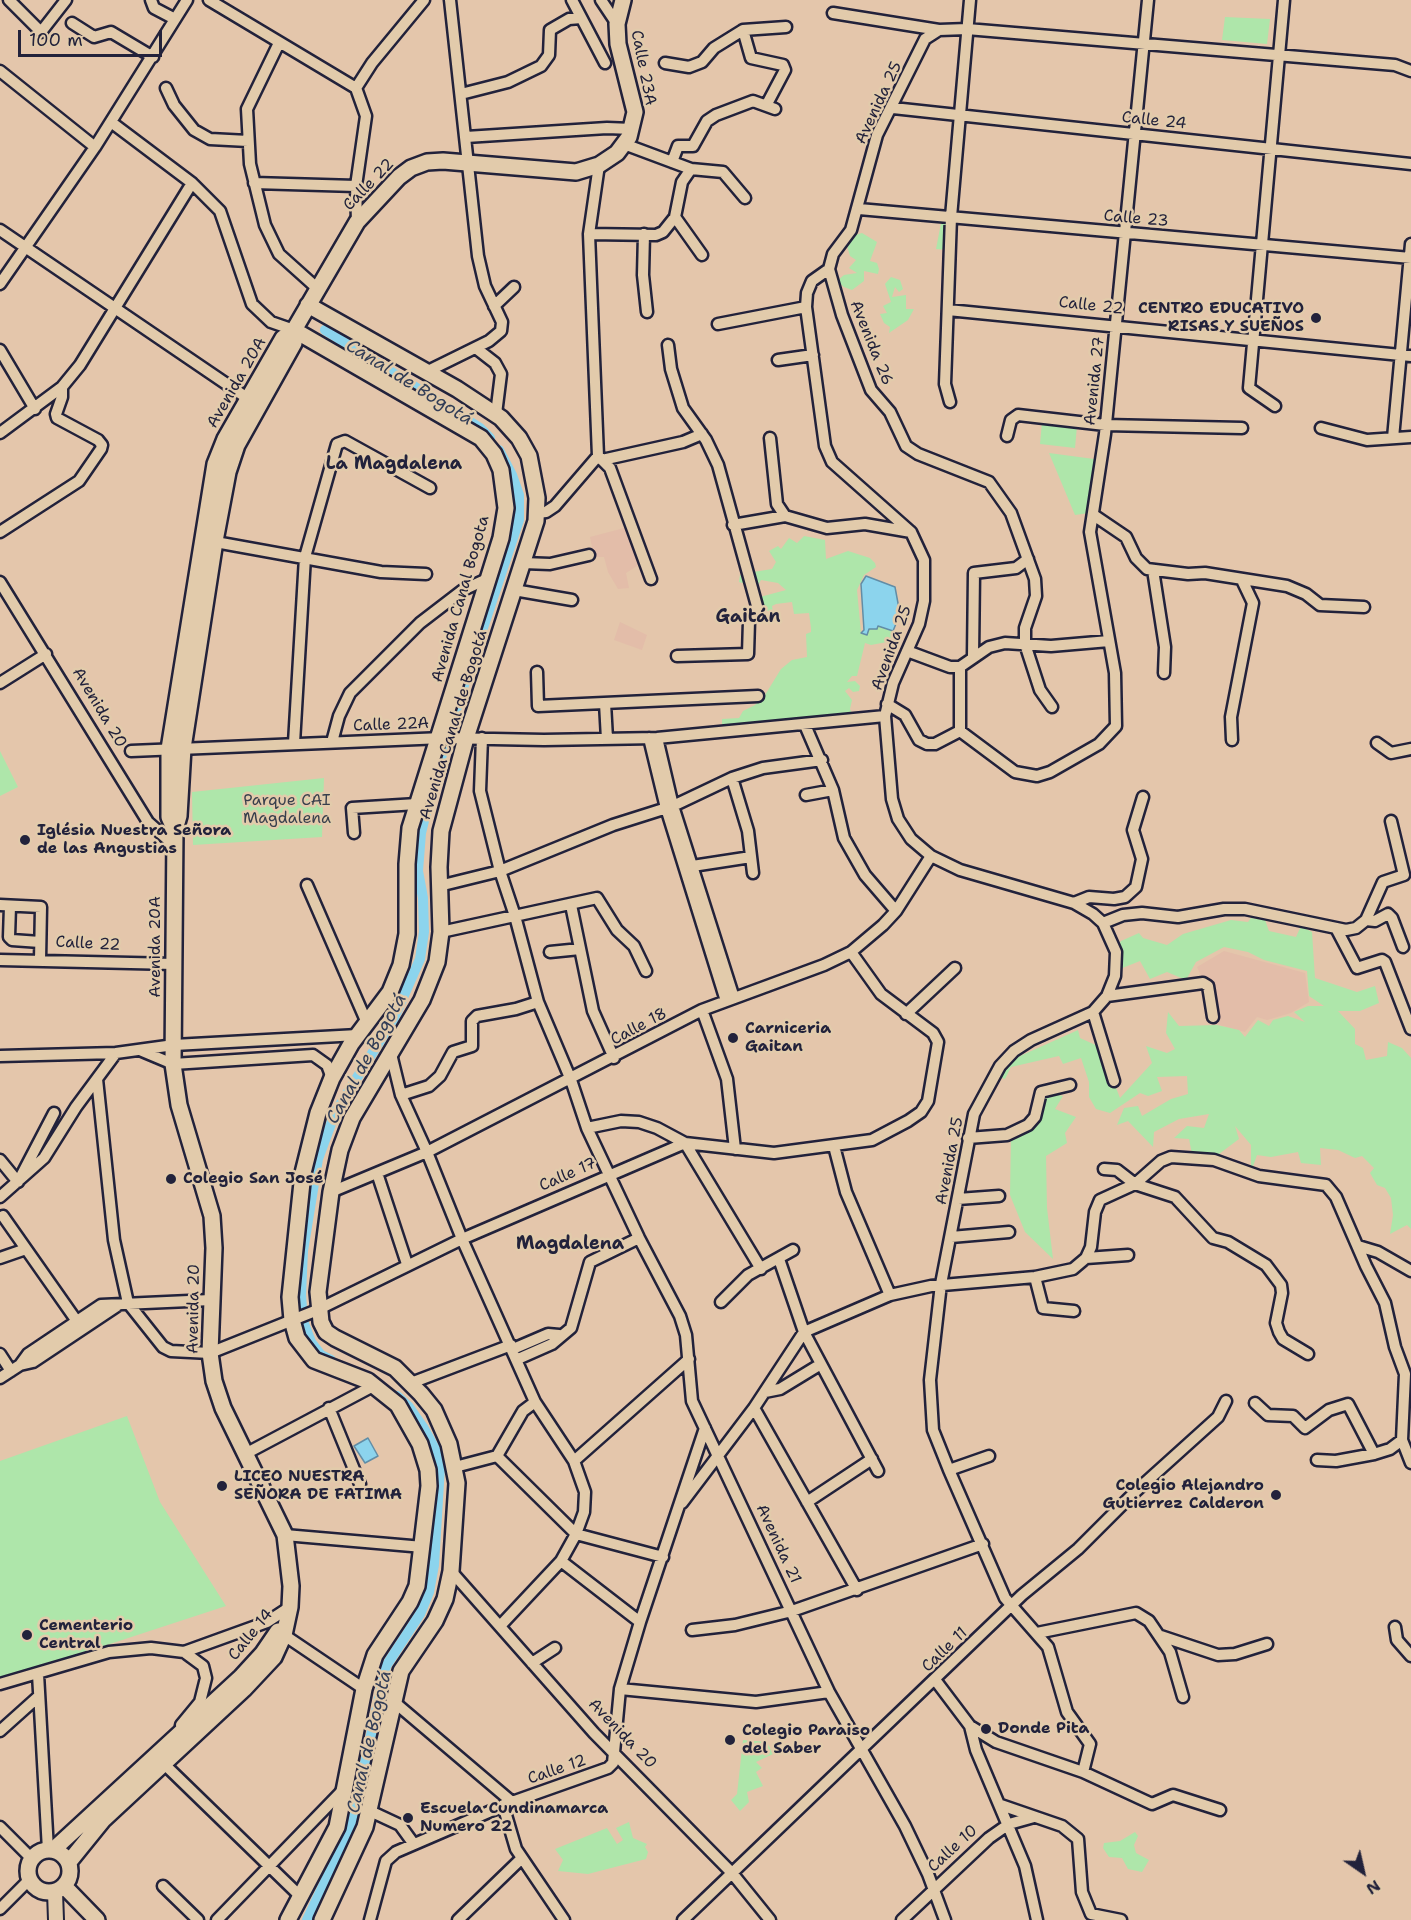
<!DOCTYPE html>
<meta charset="utf-8">
<style>
body{margin:0}
#map{position:relative;width:1411px;height:1920px;overflow:hidden;background:#e4c6ab;font-family:"Shantell Sans",sans-serif}
canvas{display:block}
.north{position:absolute;left:1333px;top:1842px;width:60px;height:60px;-webkit-text-stroke:4px #e2cbab;paint-order:stroke;rotate:146deg;font-size:16px;font-weight:700;line-height:24px;text-align:center;color:#22223b}
.north::after{content:'';display:block;margin:auto;width:21px;height:27px;background:#22223b;clip-path:polygon(50% 0,100% 100%,50% 72%,0 100%)}
.scale{position:absolute;left:18px;top:30px;width:144px;height:27px;box-sizing:border-box;border:3px solid #22223b;border-top:0;padding-left:8px;font-size:18px;line-height:21px;white-space:nowrap;color:#22223b;-webkit-text-stroke:4px #e2cbab;paint-order:stroke}
</style>
<div id="map">
<canvas width="1411" height="1920"></canvas>
<div class="north">N</div>
<div class="scale">100 m</div>
</div>
<script>
const ctx = document.querySelector('canvas').getContext('2d');
ctx.lineJoin = 'round';
function fill(path, color) {
  ctx.fillStyle = color;
  ctx.fill(path, 'evenodd');
}
function poly(rows) {
  const path = new Path2D();
  for (const r of rows) {
    if (r.length === 3) {
      path.moveTo(r[0] + r[2], r[1]);
      path.arc(r[0], r[1], r[2], 0, 2 * Math.PI);
      continue;
    }
    path.moveTo(r[0], r[1]);
    for (let i = 2; i < r.length; i += 2) path.lineTo(r[i], r[i + 1]);
  }
  return path;
}
function stroke(path, color, width, dash) {
  ctx.strokeStyle = color;
  ctx.lineWidth = width;
  ctx.lineCap = dash ? 'butt' : 'round';
  ctx.setLineDash(dash || []);
  ctx.stroke(path);
}
function write(font, color, halo, rows, align = 'center') {
  ctx.font = font + ' "Shantell Sans",sans-serif';
  ctx.lineWidth = 5;
  ctx.setLineDash([]);
  ctx.textBaseline = 'middle';
  ctx.strokeStyle = halo;
  ctx.fillStyle = color;
  for (const [text, x, y, turn = 0] of rows) {
    ctx.save();
    ctx.translate(x, y);
    ctx.rotate((+turn || 0) * Math.PI / 180);
    ctx.textAlign = isNaN(turn) ? turn : align;
    if (halo) ctx.strokeText(text, 0, 0);
    ctx.fillText(text, 0, 0);
    ctx.restore();
  }
}
fill(poly([
 [628,527,640,564,626,573,629,588,618,589,608,572,604,557,594,557,590,537],
 [620,622,647,635,642,650,614,640],
 [1224,951,1305,973,1309,1002,1291,1013,1267,1020,1257,1017,1245,1032,1212,1023,1204,982,1197,967]
]), '#e3bda9');
fill(poly([
 [1225,17,1270,19,1267,44,1222,40],
 [951,217,947,250,936,249,942,218],
 [862,233,877,242,870,261,877,263,879,269,878,274,864,271,864,281,852,290,844,287,837,281,844,275,857,273,849,268,856,260,850,256,847,246,855,235],
 [891,277,900,280,903,289,899,292,895,287,892,297,906,295,906,309,914,309,908,320,889,333,890,327,884,323,880,314,887,313,883,306,891,302,885,284],
 [1042,422,1077,426,1075,448,1040,444],
 [1049,453,1094,459,1089,513,1075,515],
 [804,536,825,540,826,559,848,551,870,558,875,563,876,567,864,575,857,590,861,633,866,635,869,628,878,625,893,631,892,641,871,645,865,643,857,676,852,676,847,682,855,681,860,686,859,691,853,692,849,688,845,691,852,700,850,709,852,713,722,729,722,719,739,718,743,711,755,705,765,695,781,669,792,660,807,657,806,634,811,632,811,628,809,613,794,614,792,602,776,604,772,606,773,612,757,609,757,601,760,597,786,590,778,583,761,580,757,587,739,582,740,575,747,575,750,562,753,572,772,569,776,562,769,551,778,546,781,549,789,538,797,543],
 [0,751,18,787,0,796],
 [324,778,322,837,193,845,192,792],
 [1251,918,1265,920,1269,931,1296,937,1301,926,1312,932,1315,978,1357,992,1375,986,1379,1003,1360,1011,1338,1011,1355,1029,1355,1044,1363,1048,1366,1060,1387,1056,1388,1042,1402,1048,1411,1058,1411,1229,1407,1225,1390,1234,1393,1215,1391,1198,1385,1188,1377,1185,1370,1173,1374,1168,1362,1156,1355,1158,1338,1150,1320,1148,1321,1165,1301,1163,1298,1152,1271,1157,1257,1155,1251,1172,1251,1145,1235,1126,1239,1139,1215,1157,1192,1154,1189,1139,1174,1138,1187,1126,1204,1128,1209,1114,1179,1119,1154,1132,1153,1147,1128,1121,1117,1125,1124,1108,1138,1106,1142,1116,1171,1099,1188,1094,1187,1076,1157,1077,1162,1091,1148,1096,1140,1093,1110,1113,1096,1109,1089,1097,1089,1082,1081,1058,1063,1064,1059,1056,1037,1061,1011,1067,1005,1079,1000,1077,1009,1061,1078,1030,1080,1038,1100,1047,1120,1098,1152,1063,1146,1046,1167,1053,1175,1049,1166,1033,1168,1012,1179,1026,1217,1025,1239,1030,1245,1037,1258,1020,1269,1026,1273,1020,1288,1016,1305,1022,1294,1012,1308,1006,1324,1006,1309,996,1307,971,1264,960,1248,952,1224,947,1196,962,1186,980,1167,972,1150,979,1140,961,1120,969,1115,952,1121,941,1139,933,1143,938,1167,945,1183,934,1231,920,1248,922],
 [1044,1092,1063,1096,1055,1109,1076,1117,1065,1133,1067,1143,1046,1156,1047,1208,1053,1259,1025,1232,1010,1195,1011,1135,1035,1124],
 [127,1416,160,1502,226,1606,0,1680,0,1461],
 [743,1740,767,1742,773,1754,756,1762,762,1768,756,1772,763,1786,747,1792,749,1802,740,1811,731,1800,737,1794],
 [629,1822,633,1838,647,1844,645,1847,648,1852,646,1859,588,1874,558,1871,563,1860,555,1849,607,1828,617,1844,623,1840,616,1828],
 [1135,1832,1138,1836,1134,1845,1136,1853,1149,1860,1142,1872,1128,1869,1122,1858,1109,1857,1103,1848,1104,1843,1120,1841]
]), '#aee6aa');
const water = poly([
 [866,576,895,587,900,614,893,631,878,626,877,629,869,629,867,635,861,633,864,630,861,584,866,576],
 [368,1438,378,1456,365,1463,354,1446,368,1438]
]);
fill(water, '#8cd4ed');
stroke(water, '#628da6', 1.5);
stroke(poly([
 [325,330,480,428,490,438],
 [331,1360,321,1355,311,1342,303,1321,301,1295,303,1251,318,1159,335,1113,394,1018,420,959,424,932,423,898,418,871,421,833,434,780,462,691,519,520,519,495,512,475,499,450],
 [307,1920,351,1827,386,1666,420,1614,429,1592,434,1565,440,1467,435,1449,423,1427,409,1407,397,1396]
]), '#8cd4ed', 10);
const minor = poly([
 [9,0,41,32,66,0],
 [151,0,154,8,175,19],
 [209,0,356,88],
 [572,0,605,63],
 [601,0,617,24],
 [833,13,939,30],
 [72,23,94,37,111,32,153,57],
 [279,43,247,109,250,164,265,225,279,254,318,289],
 [665,63,689,67,702,62,714,48,743,30],
 [0,71,95,147],
 [166,88,174,105,194,130,210,139,248,141],
 [356,88,366,116,356,186,357,222],
 [356,88,372,63,424,0],
 [461,94,508,82,541,66,549,55,550,30,569,19,581,18],
 [767,104,785,70,783,65,751,58,743,30,786,27],
 [893,108,1411,164],
 [111,122,192,183,220,211,252,304,271,322,294,330],
 [466,137,607,128,632,129],
 [624,144,691,169,723,172,745,198],
 [672,162,678,146,693,146,707,121,716,115,753,101,775,109],
 [254,183,356,186],
 [859,209,1411,258],
 [675,217,702,255],
 [0,230,253,402],
 [589,234,656,235,663,232,675,217,682,182,691,169],
 [644,234,643,275,647,312],
 [829,269,842,315,871,390,890,412,906,446,918,454,989,482,1011,513,1035,579,1036,596,1025,628,1025,644,1040,690,1052,707],
 [0,284,95,147,187,0],
 [494,306,514,287],
 [948,310,1411,356],
 [718,324,806,307],
 [668,345,671,369,683,408,706,440,718,465,757,606,749,621,748,654,677,656],
 [477,349,495,363,501,374,496,414],
 [0,350,35,409],
 [778,360,813,355],
 [426,372,489,341,501,331,502,322,485,286,478,256,450,0],
 [950,402,945,384,951,217,970,0],
 [1275,406,1249,388,1284,0],
 [1321,428,1367,440,1411,437],
 [0,433,62,387,80,365,192,183],
 [1007,436,1011,420,1018,415,1105,425,1242,428],
 [770,438,777,504,785,516],
 [1393,438,1411,244],
 [598,456,610,468,651,579],
 [602,460,683,442,702,434],
 [537,513,546,512,555,506,598,456,589,234,599,165],
 [1095,516,1126,537,1136,558,1147,569,1188,574,1205,573,1287,586,1306,594,1320,605,1364,607],
 [733,525,785,516,827,528,865,524,911,532],
 [0,532,79,481,101,449,102,445,98,440,57,418,56,414,62,397,62,387],
 [210,541,381,572,426,574],
 [523,563,550,564,589,555],
 [1153,570,1165,647,1164,673],
 [0,582,148,822,175,846],
 [514,590,572,600],
 [907,651,950,667,960,667,989,647,1005,643,1051,646,1109,641],
 [973,656,974,573,1016,568,1028,559],
 [537,672,538,706,758,696],
 [0,683,46,654],
 [605,703,607,739],
 [887,704,905,715,919,740,927,744,935,744,960,731,1015,772,1037,776,1050,772,1099,744,1116,726,1115,673,1090,532,1105,434,1148,0],
 [805,725,833,790,844,838,865,875,896,911],
 [960,731,960,667],
 [482,738,480,791,500,871,515,916,538,1002,571,1080,587,1128,639,1238,680,1316,686,1335,692,1401,829,1692,905,1826,928,1874,945,1920],
 [649,738,666,808,726,1001],
 [657,738,673,806,734,998],
 [1232,740,1231,717,1253,603,1242,580],
 [332,742,339,716,350,693,420,623,463,590,487,579],
 [294,743,305,557,337,444,345,441,430,488],
 [1377,743,1391,753,1411,749],
 [131,751,443,738,544,740,657,738,885,716],
 [732,778,748,831,753,873],
 [806,795,833,790],
 [1391,821,1404,875],
 [354,833,352,808,417,804],
 [686,867,751,857],
 [307,885,367,1023],
 [439,886,500,871,613,825,673,806,732,778,763,768,822,760],
 [1074,903,1089,897,1114,899,1125,897,1136,887,1142,859,1133,830,1143,797],
 [0,905,41,907,40,960],
 [571,905,593,1011,614,1058],
 [10,906,9,937,12,940,40,942],
 [1366,920,1375,921,1388,914,1392,918,1403,947],
 [1103,923,1123,915,1142,913,1178,917,1224,909,1245,909,1346,930,1356,928,1366,920,1383,882,1404,875],
 [1337,930,1357,968,1382,960,1385,962,1411,1029],
 [441,932,597,898,617,930,634,946,646,971],
 [550,952,580,949],
 [0,960,174,964],
 [1107,996,1203,983,1208,986,1213,1017],
 [702,1010,727,1079,735,1149],
 [1093,1012,1114,1081],
 [906,1014,955,968],
 [142,1051,173,1064,313,1055,327,1065,332,1078],
 [391,1054,401,1095,427,1152,462,1239,535,1402,574,1461,585,1492,584,1512,576,1534,561,1561,500,1626],
 [0,1056,116,1053,174,1045,358,1035],
 [97,1079,114,1240,128,1303,163,1347,171,1351,210,1353,315,1311,462,1239,685,1143,774,1153,872,1140,908,1121,921,1112,928,1101,938,1042,933,1033,881,994,851,952],
 [401,1095,429,1086,440,1076,453,1052,472,1046,472,1021,477,1016,516,1009,538,1002],
 [587,1128,621,1121,639,1122,657,1128,685,1143,761,1269],
 [968,1138,1007,1135,1028,1125,1035,1117,1041,1092,1070,1085],
 [834,1146,846,1192,890,1295],
 [0,1160,18,1182,54,1113],
 [1104,1169,1117,1170,1135,1184,1175,1197,1213,1238,1228,1242,1266,1265,1281,1285,1282,1293,1276,1323,1279,1332,1283,1339,1308,1354],
 [377,1173,407,1264],
 [331,1192,427,1152,702,1010,824,965,851,952,883,925,896,911,931,856],
 [0,1197,44,1158,76,1107,116,1053],
 [958,1199,999,1196],
 [3,1216,76,1320],
 [951,1237,1009,1232],
 [1358,1246,1378,1252,1411,1271],
 [0,1258,26,1249],
 [1086,1258,1128,1255],
 [779,1259,804,1332,878,1471],
 [1035,1277,1043,1308,1074,1311],
 [721,1302,748,1275,793,1250],
 [513,1349,548,1334,559,1335],
 [0,1354,11,1371],
 [518,1359,552,1344,571,1328,590,1262,639,1238],
 [20,1365,28,1354,101,1305,211,1300],
 [0,1378,20,1365,33,1362,117,1306],
 [411,1383,511,1345],
 [765,1392,780,1389,821,1364],
 [1255,1403,1268,1415,1293,1416,1305,1428,1329,1410,1348,1404,1374,1454],
 [329,1408,360,1484],
 [754,1408,857,1590],
 [247,1453,375,1385],
 [497,1456,576,1534,663,1557],
 [497,1456,523,1411,535,1402],
 [1317,1460,1336,1461,1374,1454,1390,1449,1402,1440],
 [574,1461,689,1359],
 [455,1467,497,1456],
 [949,1470,989,1456],
 [807,1502,872,1459],
 [682,1503,754,1408,804,1332,890,1295,931,1286,1035,1277,1073,1269,1086,1258,1091,1247,1095,1212,1100,1200,1135,1184,1161,1161,1171,1157,1214,1160,1259,1176,1326,1185,1336,1197,1366,1266,1385,1303,1395,1347,1405,1374,1402,1440,1411,1463],
 [285,1535,423,1547],
 [561,1561,640,1622],
 [451,1571,594,1733,732,1873,770,1920],
 [1395,1627,1397,1640,1411,1656],
 [692,1630,735,1625,792,1611,983,1544],
 [1037,1633,1136,1613,1149,1621,1170,1652,1183,1697],
 [284,1635,364,1689],
 [1161,1636,1218,1655,1235,1654,1267,1644],
 [532,1663,555,1648],
 [38,1674,48,1850],
 [936,1681,970,1726,976,1750,1025,1866,1037,1920],
 [0,1684,109,1652,151,1648,184,1652,267,1622,290,1607],
 [620,1689,756,1702,829,1692],
 [393,1701,512,1802],
 [181,1725,200,1702,206,1678,203,1666,184,1652],
 [970,1726,996,1742,1083,1772,1152,1804,1173,1795,1220,1810],
 [0,1731,39,1696],
 [160,1760,300,1896],
 [1083,1772,1090,1744,1067,1712,1048,1647,1005,1598,949,1470,933,1430,930,1380,941,1284,974,1114,1000,1066,1014,1051,1031,1040,1093,1012,1107,996,1115,976,1116,952,1103,923,1093,914,1074,903,960,870,931,856,911,839,898,819,892,799,885,716,893,683,919,624,924,601,924,560,911,532,832,462,825,446,806,307,807,293,812,281,829,269,833,254,851,230,877,135,925,39,939,30,967,29,1395,65,1411,71],
 [503,1805,516,1849,564,1920],
 [1001,1805,1062,1826,1078,1839,1082,1892,1091,1914,1121,1920],
 [370,1811,400,1825,413,1843],
 [0,1827,32,1859],
 [163,1886,198,1920],
 [0,1909,29,1880],
 [217,1920,344,1789],
 [370,1920,386,1861,396,1852,512,1802,608,1768,613,1763,620,1689,640,1622,705,1428],
 [458,1920,522,1858],
 [683,1920,1022,1595,1078,1549,1136,1491,1218,1417,1226,1401],
 [902,1920,989,1838,1009,1824,1034,1817]
]);
const tertiary = poly([
 [55,1892,56,1920]
]);
const secondary = poly([
 [308,305,457,389,501,418,519,438,529,456,537,498,536,521,466,738,441,831,439,867,441,932,437,962,422,1000,352,1118,340,1150,331,1192,318,1292,321,1322,326,1332,335,1338,395,1368,421,1394,434,1410,449,1444,457,1483,451,1571,445,1599,435,1621,401,1671,365,1827,322,1920],
 [175,830,169,817,169,749,215,464,225,439,283,338,294,330,357,222,399,177,411,168,427,162,443,161,576,172,599,165,617,153,629,137,635,112,618,44,617,24,623,0],
 [49,1871,21],
 [53,1850,241,1677,263,1653,278,1631],
 [69,1862,103,1820,244,1689,274,1657,284,1635,290,1607,291,1586,285,1535,223,1408,214,1381,210,1353,214,1248,212,1216,179,1105,173,1064,175,830,179,816,183,748,215,541,228,472,237,445,294,343,294,330],
 [64,1886,97,1920],
 [288,1920,337,1827,364,1689,375,1655,410,1602,417,1586,429,1486,428,1470,420,1444,398,1405,368,1381,314,1360,297,1338,292,1320,290,1297,303,1173,318,1113,332,1078,351,1044,390,992,401,965,407,934,407,864,410,828,501,538,506,508,501,470,494,454,481,438,294,330]
]);
stroke(minor, '#22223b', 15);
stroke(tertiary, '#22223b', 18);
stroke(secondary, '#22223b', 20);
stroke(minor, '#e2cbab', 10);
stroke(tertiary, '#e2cbab', 14);
stroke(secondary, '#e2cbab', 15);
for (const [x, y, r, color] of [
 [1316,318,6,"#22223b"],
 [25,840,6,"#22223b"],
 [733,1038,6,"#22223b"],
 [171,1179,6,"#22223b"],
 [222,1486,6,"#22223b"],
 [1276,1495,6,"#22223b"],
 [27,1635,6,"#22223b"],
 [986,1729,6,"#22223b"],
 [730,1740,6,"#22223b"],
 [408,1818,6,"#22223b"]
]) {
  const dot = new Path2D();
  dot.arc(x, y, r, 0, 2 * Math.PI);
  ctx.fillStyle = color;
  ctx.fill(dot);
  stroke(dot, '#e2cbab', 2);
}
write('16px', '#22223b', '#e2cbab', [
 ["Calle 23A",643,68,79],
 ["Avenida 25",879,103,-65],
 ["Calle 24",1154,121,6],
 ["Calle 22",369,185,-46],
 ["Calle 23",1136,219,5],
 ["Calle 22",1091,306,6],
 ["Avenida 26",871,343,68],
 ["Avenida 27",1095,381,-84],
 ["Avenida 20A",237,383,-60],
 ["Avenida Canal Bogota",461,599,-74],
 ["Avenida 25",892,648,-70],
 ["Avenida 20",99,708,59],
 ["Calle 22A",391,725,-2],
 ["Avenida Canal de Bogotá",454,725,-73],
 ["Calle 22",88,944,3],
 ["Avenida 20A",156,947,-90],
 ["Calle 18",639,1027,-28],
 ["Avenida 25",950,1161,-79],
 ["Calle 17",568,1175,-24],
 ["Avenida 20",194,1309,-89],
 ["Avenida 21",778,1544,65],
 ["Calle 14",251,1635,-51],
 ["Calle 11",945,1650,-44],
 ["Avenida 20",622,1734,46],
 ["Calle 12",557,1770,-19],
 ["Calle 10",953,1849,-43]
]);
write('bold 16px', '#22223b', '#e2cbab', [
 ["CENTRO EDUCATIVO",1304,309,"right"],
 ["RISAS Y SUEÑOS",1304,327,"right"],
 ["Iglésia Nuestra Señora",37,831],
 ["de las Angustias",37,849],
 ["Carniceria",745,1029],
 ["Gaitan",745,1047],
 ["Colegio San José",183,1179],
 ["LICEO NUESTRA",234,1477],
 ["SEÑORA DE FATIMA",234,1495],
 ["Colegio Alejandro",1264,1486,"right"],
 ["Gutierrez Calderon",1264,1504,"right"],
 ["Cementerio",39,1626],
 ["Central",39,1644],
 ["Donde Pita",998,1729],
 ["Colegio Paraiso",742,1731],
 ["del Saber",742,1749],
 ["Escuela Cundinamarca",420,1809],
 ["Numero 22",420,1827]
], 'left');
write('16px', '#373f4c', '#e2cbab', [
 ["Parque CAI",287,801],
 ["Magdalena",287,819]
]);
write('italic 18px', '#323d56', '#e2cbab', [
 ["Canal de Bogotá",409,383,32],
 ["Canal de Bogotá",367,1059,-61],
 ["Canal de Bogotá",370,1742,-77]
]);
write('bold 18px', '#22223b', '#e2cbab', [
 ["La Magdalena",394,464],
 ["Gaitán",748,617],
 ["Magdalena",570,1244]
]);
</script>
